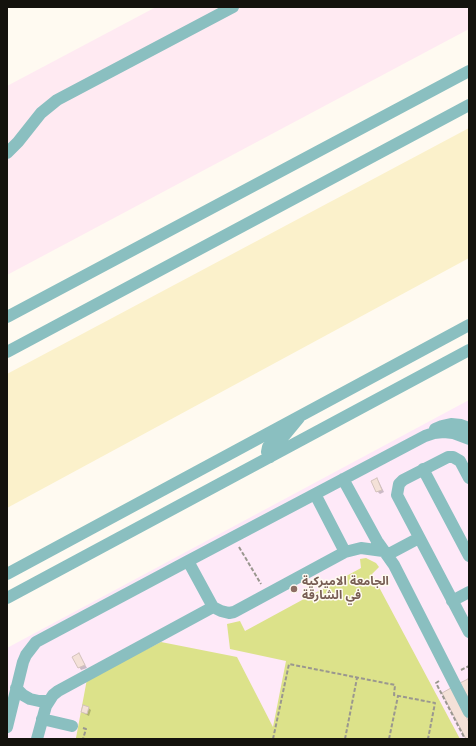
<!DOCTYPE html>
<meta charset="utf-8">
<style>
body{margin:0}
#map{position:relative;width:476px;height:746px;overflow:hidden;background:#fffaf1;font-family:Arial,sans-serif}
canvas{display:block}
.frame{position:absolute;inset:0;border:8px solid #14120d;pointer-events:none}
</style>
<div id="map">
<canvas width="476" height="746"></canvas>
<div class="frame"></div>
</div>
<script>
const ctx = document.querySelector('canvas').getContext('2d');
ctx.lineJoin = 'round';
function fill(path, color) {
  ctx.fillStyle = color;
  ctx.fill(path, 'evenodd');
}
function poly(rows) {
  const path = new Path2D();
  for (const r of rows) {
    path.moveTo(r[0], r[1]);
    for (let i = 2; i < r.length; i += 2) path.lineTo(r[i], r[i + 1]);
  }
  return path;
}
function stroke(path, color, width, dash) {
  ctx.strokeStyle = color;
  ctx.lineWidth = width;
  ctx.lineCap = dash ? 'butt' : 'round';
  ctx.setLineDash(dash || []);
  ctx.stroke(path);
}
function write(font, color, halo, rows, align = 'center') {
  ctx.font = font + ' Arial,"Noto Sans Arabic",sans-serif';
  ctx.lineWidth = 3;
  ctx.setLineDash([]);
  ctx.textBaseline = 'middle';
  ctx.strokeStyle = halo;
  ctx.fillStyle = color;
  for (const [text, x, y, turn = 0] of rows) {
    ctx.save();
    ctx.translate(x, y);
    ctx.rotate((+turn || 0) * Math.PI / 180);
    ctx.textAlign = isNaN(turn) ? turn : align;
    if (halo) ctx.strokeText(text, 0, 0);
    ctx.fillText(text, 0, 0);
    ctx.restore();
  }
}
fill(poly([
 [156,7,469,7,469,29,7,275,7,86]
]), '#ffeaf2');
fill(poly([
 [469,400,469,739,7,739,7,648]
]), '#fee9f8');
fill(poly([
 [366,558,376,563,379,567,372,574,460,739,73,739,73,738,76,738,87,679,161,642,237,657,273,727,286,661,230,649,227,624,240,621,245,631,361,568,360,559]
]), '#dce28a');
fill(poly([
 [469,128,469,258,7,508,7,374]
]), '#fbf1cb');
fill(poly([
 [376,479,379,482,384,492,380,494,377,491],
 [79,654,87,668,81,670,73,657],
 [88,708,91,710,89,716,85,714,82,712]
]), '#0003');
const building = poly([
 [377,478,382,490,376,492,371,481,377,478],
 [79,653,85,665,78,668,72,657,79,653],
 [468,679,469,680,469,699,460,683,468,679],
 [451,688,469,722,469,739,466,739,442,693,451,688],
 [83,705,89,707,87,714,81,712,83,705]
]);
fill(building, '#f4e1d8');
stroke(building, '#d4c3bc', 1);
stroke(poly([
 [239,547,261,584],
 [461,670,469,666],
 [439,681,436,683,465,739],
 [83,728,86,729,83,739],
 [273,739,289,664,395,685,394,695,435,703,428,739],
 [345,739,357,678],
 [389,739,398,696]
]), '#9a978f', 2, [4, 2]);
stroke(poly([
 [7,153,18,142,41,113,57,100,233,7],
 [7,317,469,71],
 [7,352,469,105],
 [435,429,442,426,451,424,461,425,469,428],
 [270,457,267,452,268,447,285,435,299,418],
 [423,469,469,556],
 [469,478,460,461,453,457,448,457,403,480,399,484,397,495,469,632],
 [343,479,377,541,394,565,469,712],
 [315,494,345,552],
 [387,555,419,538],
 [188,561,213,607,221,611,229,613,234,612,345,552,361,548,383,551],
 [7,574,469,325],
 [7,598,469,350],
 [452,601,469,592],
 [16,688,23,695,30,699,39,701,48,701],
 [42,719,72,726],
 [7,727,23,662,26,655,36,642,188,561,425,436,434,433,444,432,453,433,469,439],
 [37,739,46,706,53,695,58,691,213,607]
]), '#8abfc0', 12);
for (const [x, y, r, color] of [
 [294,589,4,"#8d6e63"]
]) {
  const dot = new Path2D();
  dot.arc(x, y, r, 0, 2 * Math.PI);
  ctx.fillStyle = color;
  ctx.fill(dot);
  stroke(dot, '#fffaf1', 1.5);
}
write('bold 12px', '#785e54', '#fffaf1', [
 ["الجامعة الاميركية",302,582],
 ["في الشارقة",302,596]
], 'left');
</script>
